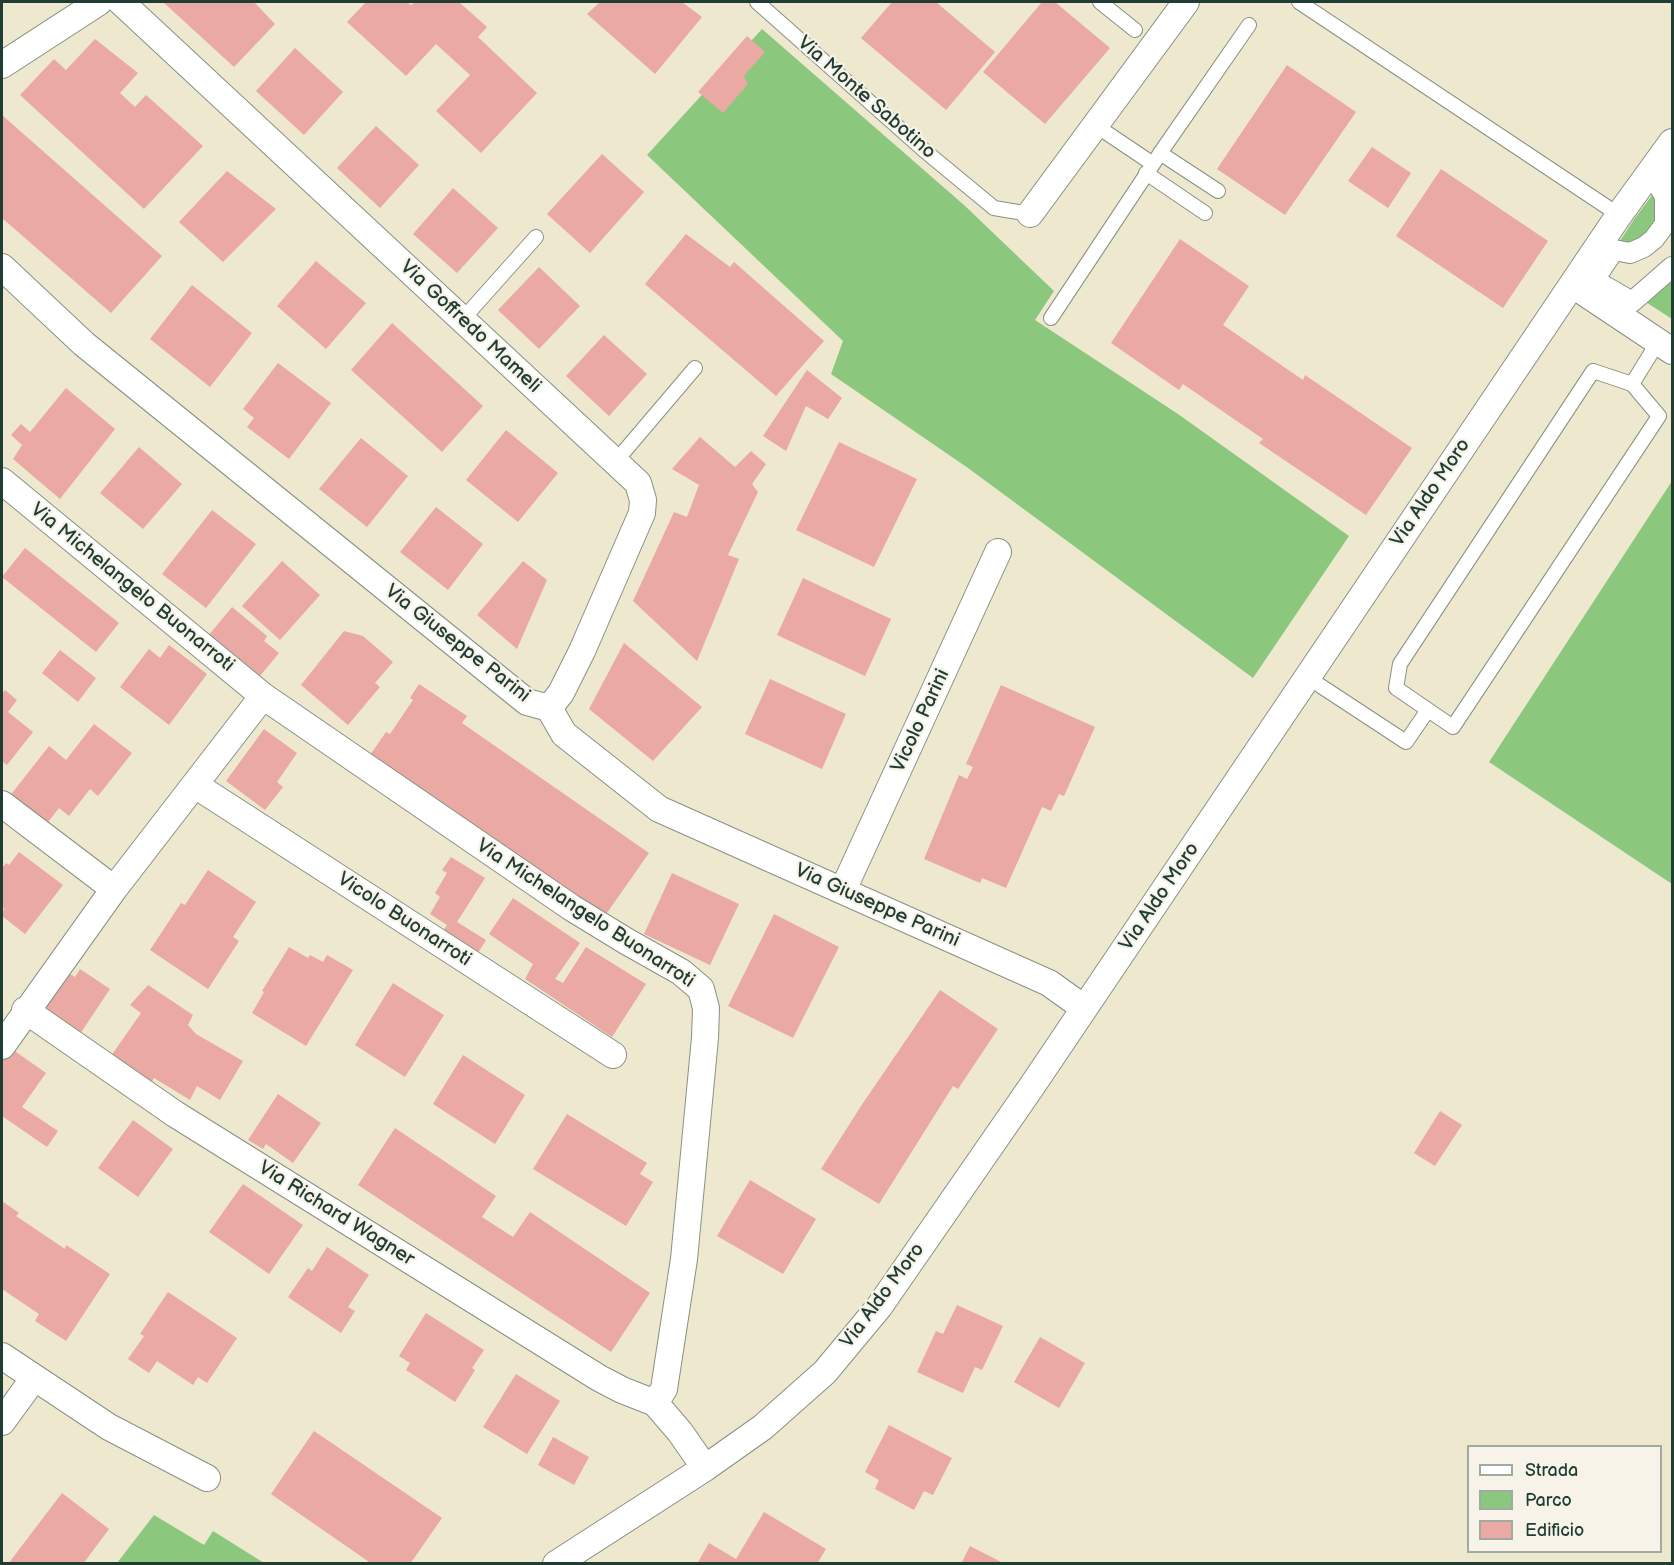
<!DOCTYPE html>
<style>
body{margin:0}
#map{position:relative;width:1674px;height:1565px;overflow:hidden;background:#eee8cf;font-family:"Balsamiq Sans",sans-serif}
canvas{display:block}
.frame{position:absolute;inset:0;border:3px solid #1f3d34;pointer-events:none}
.legend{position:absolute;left:1467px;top:1445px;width:195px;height:108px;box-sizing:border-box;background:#f7f3e8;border:2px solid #a1aaa0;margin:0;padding:8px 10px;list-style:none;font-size:18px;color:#1f3d34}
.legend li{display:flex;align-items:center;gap:12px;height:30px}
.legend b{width:30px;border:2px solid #a1aaa0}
</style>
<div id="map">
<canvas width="1674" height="1565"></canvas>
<div class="frame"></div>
<ul class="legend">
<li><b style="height:8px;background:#fff"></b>Strada</li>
<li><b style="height:16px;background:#8bc87e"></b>Parco</li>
<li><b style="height:16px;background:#eaa9a3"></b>Edificio</li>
</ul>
</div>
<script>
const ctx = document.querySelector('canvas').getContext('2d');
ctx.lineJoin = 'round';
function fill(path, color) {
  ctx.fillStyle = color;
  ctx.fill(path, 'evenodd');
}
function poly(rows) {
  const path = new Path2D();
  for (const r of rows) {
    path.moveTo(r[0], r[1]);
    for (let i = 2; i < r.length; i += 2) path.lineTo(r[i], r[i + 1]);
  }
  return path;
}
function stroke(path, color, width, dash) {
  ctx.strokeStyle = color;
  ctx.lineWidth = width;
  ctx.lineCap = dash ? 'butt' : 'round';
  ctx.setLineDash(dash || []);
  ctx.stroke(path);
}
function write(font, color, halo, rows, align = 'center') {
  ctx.font = font + ' "Balsamiq Sans",sans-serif';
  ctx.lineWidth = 4.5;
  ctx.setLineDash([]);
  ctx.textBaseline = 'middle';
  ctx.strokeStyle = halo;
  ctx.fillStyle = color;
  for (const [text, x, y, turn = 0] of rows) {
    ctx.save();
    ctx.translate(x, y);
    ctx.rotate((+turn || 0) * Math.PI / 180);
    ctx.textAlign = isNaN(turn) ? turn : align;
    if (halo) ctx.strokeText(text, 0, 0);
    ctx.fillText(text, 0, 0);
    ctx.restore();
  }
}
fill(poly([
 [762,29,964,205,1054,291,1035,320,1178,414,1349,536,1253,678,968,468,831,374,843,341,647,155],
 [1659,186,1654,239,1614,250,1635,218],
 [1672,267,1672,319,1638,297],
 [1672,481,1672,884,1489,762],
 [154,1515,204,1545,213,1531,264,1563,117,1563]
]), '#8bc87e');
fill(poly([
 [163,2,254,2,275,24,234,67],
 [366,2,407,2,411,5,415,2,459,2,487,27,478,37,537,93,481,153,436,111,470,75,436,44,406,76,347,22],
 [600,2,682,2,702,17,655,74,587,14],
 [892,2,936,2,995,52,946,110,861,38],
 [1042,2,1055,2,1110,48,1045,124,983,72],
 [747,36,765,52,744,76,748,84,723,113,698,92],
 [95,39,138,73,120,93,135,107,146,95,203,146,144,209,20,95,54,59,66,70],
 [295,48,343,92,304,135,256,91],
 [1287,65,1356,112,1285,215,1217,169],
 [2,115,162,256,111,313,2,218],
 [376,126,419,165,380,208,337,168],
 [1372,147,1411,173,1388,208,1348,181],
 [602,154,644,192,590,253,547,214],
 [1441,169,1548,241,1503,308,1396,236],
 [227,171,276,209,223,262,179,222],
 [453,188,498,228,457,273,413,234],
 [686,234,730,267,734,262,824,341,776,396,645,284],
 [1180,239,1249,286,1223,325,1303,380,1305,375,1412,448,1366,515,1259,443,1263,439,1183,384,1179,390,1111,343],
 [316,261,366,303,326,349,277,306],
 [539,267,580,306,539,349,498,310],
 [192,285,252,333,210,387,150,339],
 [392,323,483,406,442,452,351,370],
 [604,335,647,374,609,416,566,376],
 [278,363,331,403,289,459,247,427,254,418,243,409],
 [807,370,842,398,828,419,806,406,786,451,763,436],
 [66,388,115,429,60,499,13,459,22,445,11,435,21,424,30,432],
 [506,430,558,473,518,522,466,480],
 [700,437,735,467,751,451,766,464,752,484,758,492,728,555,739,559,697,661,633,601,674,512,687,517,699,485,672,469],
 [361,438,408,476,367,527,319,489],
 [839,442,917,479,874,567,796,530],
 [139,447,182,484,143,529,100,493],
 [436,507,483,544,448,590,400,552],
 [212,510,256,544,206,608,162,574],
 [25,548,119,623,96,652,2,577],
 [282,561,320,595,280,640,242,606],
 [523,561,547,580,517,649,477,615],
 [803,578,891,619,865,676,777,635],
 [232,607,267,636,264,641,279,653,259,677,208,636],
 [344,631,363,636,393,662,375,683,380,687,348,725,301,685],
 [624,643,702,707,653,761,589,709],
 [169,645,207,674,169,725,120,687,149,649,160,658],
 [60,650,96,678,78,702,42,673],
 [770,679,846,714,822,769,745,734],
 [419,684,467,716,462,723,649,853,602,920,368,758,386,732,390,734,413,700,410,698],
 [1001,685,1095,727,1064,796,1059,794,1051,811,1042,807,1006,888,982,878,980,883,924,859,959,775,967,779,973,767,966,764],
 [5,690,17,700,8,712,33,732,7,765,2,761,2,694],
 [94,724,132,753,98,796,90,789,69,816,59,808,45,826,9,797,49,746,66,760],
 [264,729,297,753,277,782,283,787,265,810,226,781],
 [19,852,63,885,25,934,2,916,4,908,2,906,2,868,6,863,9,865],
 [451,857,485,878,457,922,486,940,478,953,443,931,447,925,430,914,440,897,435,893,447,873,442,870],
 [208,870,256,902,233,937,239,941,208,989,150,950,181,903,185,905],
 [672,873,739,904,710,965,644,934],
 [513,898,580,943,555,979,563,983,586,947,646,984,612,1037,525,979,533,964,489,934],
 [774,914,839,947,793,1038,728,1006],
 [289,947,308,958,310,955,323,962,327,955,353,970,306,1046,252,1013,264,992,262,991],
 [62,969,75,977,80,969,110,989,80,1034,37,1005],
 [393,983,444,1015,405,1077,355,1045],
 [148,985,193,1015,188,1025,196,1034,243,1061,220,1100,197,1086,190,1100,154,1078,150,1085,111,1056,141,1013,130,1005],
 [940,990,998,1029,958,1089,953,1086,879,1204,821,1169,861,1106],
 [9,1047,46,1073,22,1107,58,1131,47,1147,2,1116,2,1058],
 [463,1055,525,1095,495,1144,433,1104],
 [278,1094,321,1123,293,1163,266,1144,263,1149,248,1140],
 [1440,1111,1462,1125,1435,1166,1414,1153],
 [567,1114,647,1163,640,1174,653,1182,626,1226,533,1169],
 [133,1120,173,1149,138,1197,98,1168],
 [395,1128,496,1196,482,1217,513,1237,530,1212,650,1293,611,1352,358,1185],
 [750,1180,816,1219,783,1274,717,1236],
 [243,1184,303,1225,269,1274,209,1232],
 [2,1201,19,1213,16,1216,65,1249,66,1245,110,1274,66,1341,35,1321,39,1314,2,1289],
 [327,1247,369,1275,348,1307,355,1311,341,1333,288,1297,308,1268,312,1271],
 [168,1292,237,1338,207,1383,198,1377,193,1385,157,1361,149,1373,128,1359,144,1336,140,1334],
 [957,1305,1003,1326,982,1370,975,1367,963,1393,917,1372,936,1331,943,1334],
 [426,1313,484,1350,472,1368,475,1370,455,1402,406,1370,410,1363,399,1356],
 [1040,1337,1085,1363,1059,1408,1014,1382],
 [516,1374,560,1401,527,1454,483,1427],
 [889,1425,952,1458,933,1495,924,1491,914,1510,875,1489,879,1480,865,1472],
 [314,1431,442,1518,410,1564,372,1564,271,1494],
 [553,1437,589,1457,574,1485,538,1465],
 [62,1493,109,1529,83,1564,8,1564],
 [764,1512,826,1549,817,1564,697,1564,709,1543,736,1559],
 [970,1546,1005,1564,961,1564]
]), '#eaa9a3');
const service = poly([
 [757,2,925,151,994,208,1030,214],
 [1100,2,1135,30],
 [1299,2,1619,215],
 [1095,125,1153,164],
 [1160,153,1218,191],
 [1146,173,1205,213],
 [1051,318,1165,146,1249,25],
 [462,320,536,237],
 [1593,371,1632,384,1659,416,1453,727,1396,688,1400,664,1593,371],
 [1632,384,1658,342],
 [616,461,695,368],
 [1307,677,1406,742,1428,710]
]);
const pedestrian = poly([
 [1672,169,1659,186,1665,197,1665,224,1654,239,1644,247,1630,253,1614,250,1594,280,1632,302,1672,267]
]);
const minor = poly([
 [121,2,638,483,643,500,642,513,582,651,561,693,549,708],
 [2,65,99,2],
 [1030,214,1186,2],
 [2,267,84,344,527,702,549,708,564,734,659,809,1049,983,1084,1008],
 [1573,285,1672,351],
 [2,481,263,696,572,908,626,941,681,972,701,989,706,1008,705,1038,684,1259,664,1389,655,1403],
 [195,785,613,1055],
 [2,804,114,889],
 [843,890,998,552],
 [25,1010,175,1114,599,1378,622,1390,655,1403,680,1432,705,1468],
 [2,1046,114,889,263,696],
 [2,1356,109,1427,207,1478],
 [2,1422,34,1378],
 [556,1564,705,1468,763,1427,825,1372,879,1307,1032,1086,1619,215,1672,142]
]);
stroke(service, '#869282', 16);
stroke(pedestrian, '#869282', 22);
stroke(minor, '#869282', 28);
stroke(service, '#fff', 14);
stroke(pedestrian, '#fff', 20);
stroke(minor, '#fff', 26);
write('20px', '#1f3d34', '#f7f3e8', [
 ["Via Monte Sabotino",866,98,41],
 ["Via Goffredo Mameli",470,327,43],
 ["Via Aldo Moro",1431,493,-56],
 ["Via Michelangelo Buonarroti",132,588,39],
 ["Via Giuseppe Parini",457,644,38],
 ["Vicolo Parini",921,721,-65],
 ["Via Aldo Moro",1160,897,-56],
 ["Via Giuseppe Parini",877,906,24],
 ["Via Michelangelo Buonarroti",585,914,33],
 ["Vicolo Buonarroti",404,920,33],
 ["Via Richard Wagner",336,1214,32],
 ["Via Aldo Moro",883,1296,-53]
]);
</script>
